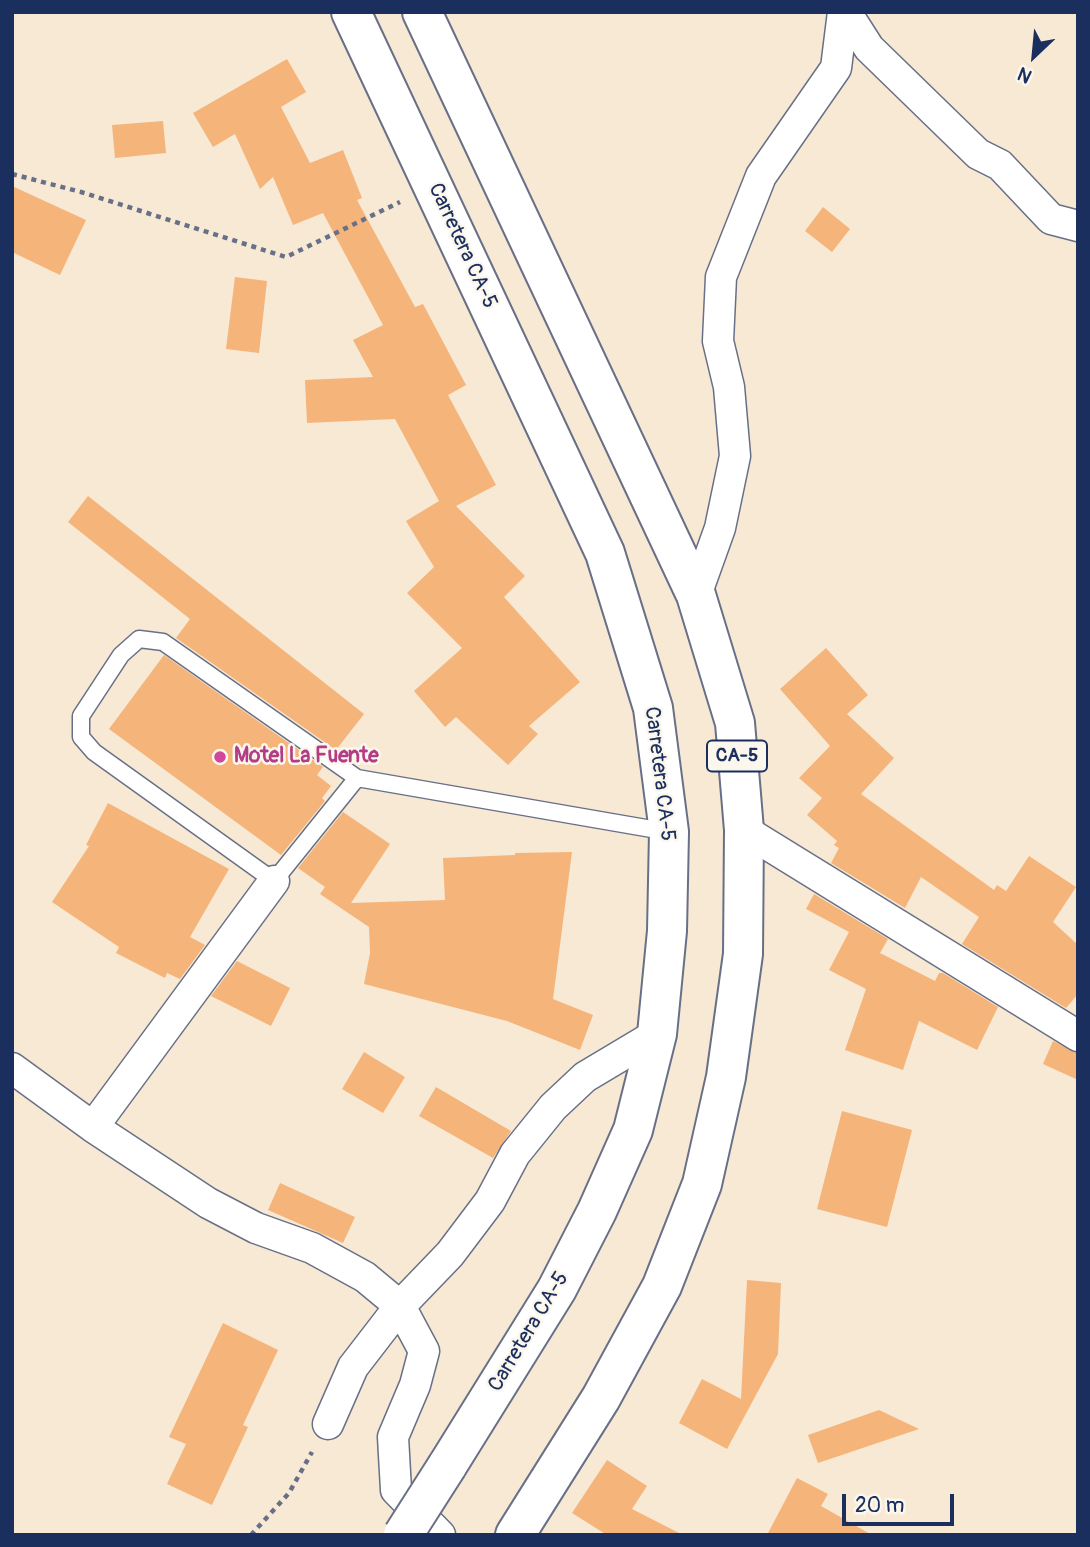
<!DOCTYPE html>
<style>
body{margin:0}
#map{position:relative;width:1090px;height:1547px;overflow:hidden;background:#f7e9d4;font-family:Pangolin,sans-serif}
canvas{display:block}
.frame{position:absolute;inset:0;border:14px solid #1b2f5e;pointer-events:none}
.north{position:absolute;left:999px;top:21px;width:70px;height:70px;-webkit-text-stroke:5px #fbf7ec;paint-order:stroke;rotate:206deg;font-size:19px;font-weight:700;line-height:28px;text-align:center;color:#1b2f5e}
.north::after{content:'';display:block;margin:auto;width:24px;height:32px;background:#1b2f5e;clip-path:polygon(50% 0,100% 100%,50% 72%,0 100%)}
.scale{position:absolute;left:842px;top:1494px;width:112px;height:32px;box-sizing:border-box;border:4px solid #1b2f5e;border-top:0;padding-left:9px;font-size:21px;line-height:24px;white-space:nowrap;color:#1b2f5e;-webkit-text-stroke:5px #fbf7ec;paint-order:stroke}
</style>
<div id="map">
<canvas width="1090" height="1547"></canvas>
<div class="frame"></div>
<div class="north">N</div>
<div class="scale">20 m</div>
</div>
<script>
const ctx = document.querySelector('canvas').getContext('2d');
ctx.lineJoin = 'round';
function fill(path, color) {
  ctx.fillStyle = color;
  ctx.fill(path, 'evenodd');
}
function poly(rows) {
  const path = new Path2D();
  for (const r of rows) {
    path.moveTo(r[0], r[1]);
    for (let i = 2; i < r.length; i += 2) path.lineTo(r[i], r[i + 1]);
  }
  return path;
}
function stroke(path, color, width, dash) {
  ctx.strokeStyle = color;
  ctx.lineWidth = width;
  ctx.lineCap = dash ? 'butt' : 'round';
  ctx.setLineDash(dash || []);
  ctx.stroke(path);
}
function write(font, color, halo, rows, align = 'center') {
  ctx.font = font + ' Pangolin,sans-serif';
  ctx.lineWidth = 5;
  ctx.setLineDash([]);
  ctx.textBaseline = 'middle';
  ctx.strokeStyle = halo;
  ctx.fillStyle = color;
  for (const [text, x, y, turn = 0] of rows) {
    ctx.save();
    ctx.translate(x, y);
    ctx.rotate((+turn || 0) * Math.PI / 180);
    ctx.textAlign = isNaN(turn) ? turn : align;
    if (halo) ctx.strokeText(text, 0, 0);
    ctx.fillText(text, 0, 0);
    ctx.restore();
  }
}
fill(poly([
 [287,59,306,92,281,107,310,163,343,150,362,198,357,200,415,307,423,304,466,385,448,395,496,485,456,506,525,576,504,597,580,682,529,726,538,734,508,765,456,717,445,727,414,691,462,648,407,593,434,567,406,521,439,501,395,419,307,423,305,380,373,377,353,340,383,325,323,213,293,225,273,177,260,189,235,134,213,147,193,113],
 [163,121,166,153,115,158,112,125],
 [12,186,86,220,60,275,12,252],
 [823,207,850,229,832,252,805,231],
 [235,277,267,281,259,353,226,349],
 [88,496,364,714,336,750,176,638,190,619,68,522],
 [826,648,868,695,847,714,894,758,861,794,994,890,997,885,1006,891,1029,856,1076,887,1053,922,1078,945,1078,994,1066,1008,962,944,979,917,921,877,905,908,831,863,839,848,834,845,837,841,807,815,822,798,799,778,830,746,780,689],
 [164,655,323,767,317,775,331,786,322,798,325,801,281,855,109,729],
 [108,803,229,869,190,937,205,945,180,979,167,973,165,978,116,953,119,947,52,902,89,846,86,845],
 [343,812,390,844,351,903,445,900,443,858,515,855,515,853,572,852,553,999,593,1015,580,1050,507,1021,364,984,370,953,369,927,320,894,325,887,298,868],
 [814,894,888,939,880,953,935,981,939,973,943,973,998,1007,977,1050,919,1021,903,1070,845,1050,866,989,829,970,849,932,806,909],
 [237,961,290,988,271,1026,211,996],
 [1053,1041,1078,1053,1078,1080,1043,1064],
 [364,1052,405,1077,383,1113,342,1089],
 [436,1087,511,1131,493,1158,419,1116],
 [842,1111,912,1130,887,1227,817,1209],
 [280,1183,355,1217,343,1243,268,1210],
 [747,1280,781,1283,778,1354,727,1449,679,1423,702,1379,741,1399],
 [223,1323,278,1350,243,1425,248,1427,212,1505,167,1484,186,1444,169,1437],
 [879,1410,919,1429,818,1463,808,1435],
 [607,1460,647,1486,632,1509,683,1535,607,1535,572,1513],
 [797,1478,828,1494,821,1506,872,1535,767,1535]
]), '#f5b47a');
const lane = poly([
 [357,778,274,881,94,752,81,737,81,716,121,655,139,639,163,642,357,778,669,832]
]);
const street = poly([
 [846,12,869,48,978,154,1000,165,1051,219,1078,226],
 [696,595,720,528,735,456,729,387,718,341,721,277,761,176,836,68,843,12],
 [744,830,1078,1036],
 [12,1068,93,1127,208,1203,256,1228,312,1248,365,1277,400,1306,353,1367,328,1424],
 [93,1127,274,881],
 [440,1535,396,1490,393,1437,415,1385,424,1351,400,1306,450,1254,490,1201,515,1154,553,1107,585,1077,657,1034]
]);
const highway = poly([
 [351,12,605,553,653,708,669,832,667,931,657,1034,633,1130,597,1211,557,1289,447,1466],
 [422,12,696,595,735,723,744,830,743,954,726,1077,702,1184,662,1286,601,1398,515,1535]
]);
stroke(lane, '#687087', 19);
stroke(street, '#687087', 33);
stroke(highway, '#687087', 42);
stroke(poly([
 [12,174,81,192,286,257,400,202],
 [251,1535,289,1493,312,1452]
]), '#687087', 4.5, [5, 5]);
stroke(lane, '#fff', 16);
stroke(street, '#fff', 30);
stroke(highway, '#fff', 38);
const highwayBridge = poly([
 [403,1535,447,1466]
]);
stroke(highwayBridge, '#687087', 42, []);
stroke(highwayBridge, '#fff', 38);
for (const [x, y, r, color] of [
 [220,757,7,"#d1479c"]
]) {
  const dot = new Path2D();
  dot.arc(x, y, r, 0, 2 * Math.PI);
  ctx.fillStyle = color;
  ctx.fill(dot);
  stroke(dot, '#fbf7ec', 2.5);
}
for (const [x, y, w] of [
 [737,756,60]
]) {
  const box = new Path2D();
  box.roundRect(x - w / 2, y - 15.5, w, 31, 5);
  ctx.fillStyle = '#fbf7ec';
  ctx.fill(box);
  stroke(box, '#1b2f5e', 2);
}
write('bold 19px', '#1b2f5e', null, [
 ["CA-5",737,756]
]);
write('21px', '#1b2f5e', '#fbf7ec', [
 ["Carretera CA-5",462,246,65],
 ["Carretera CA-5",659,774,83],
 ["Carretera CA-5",529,1332,-59]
]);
write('bold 21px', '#b23c85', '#fbf7ec', [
 ["Motel La Fuente",234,757]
], 'left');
</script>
